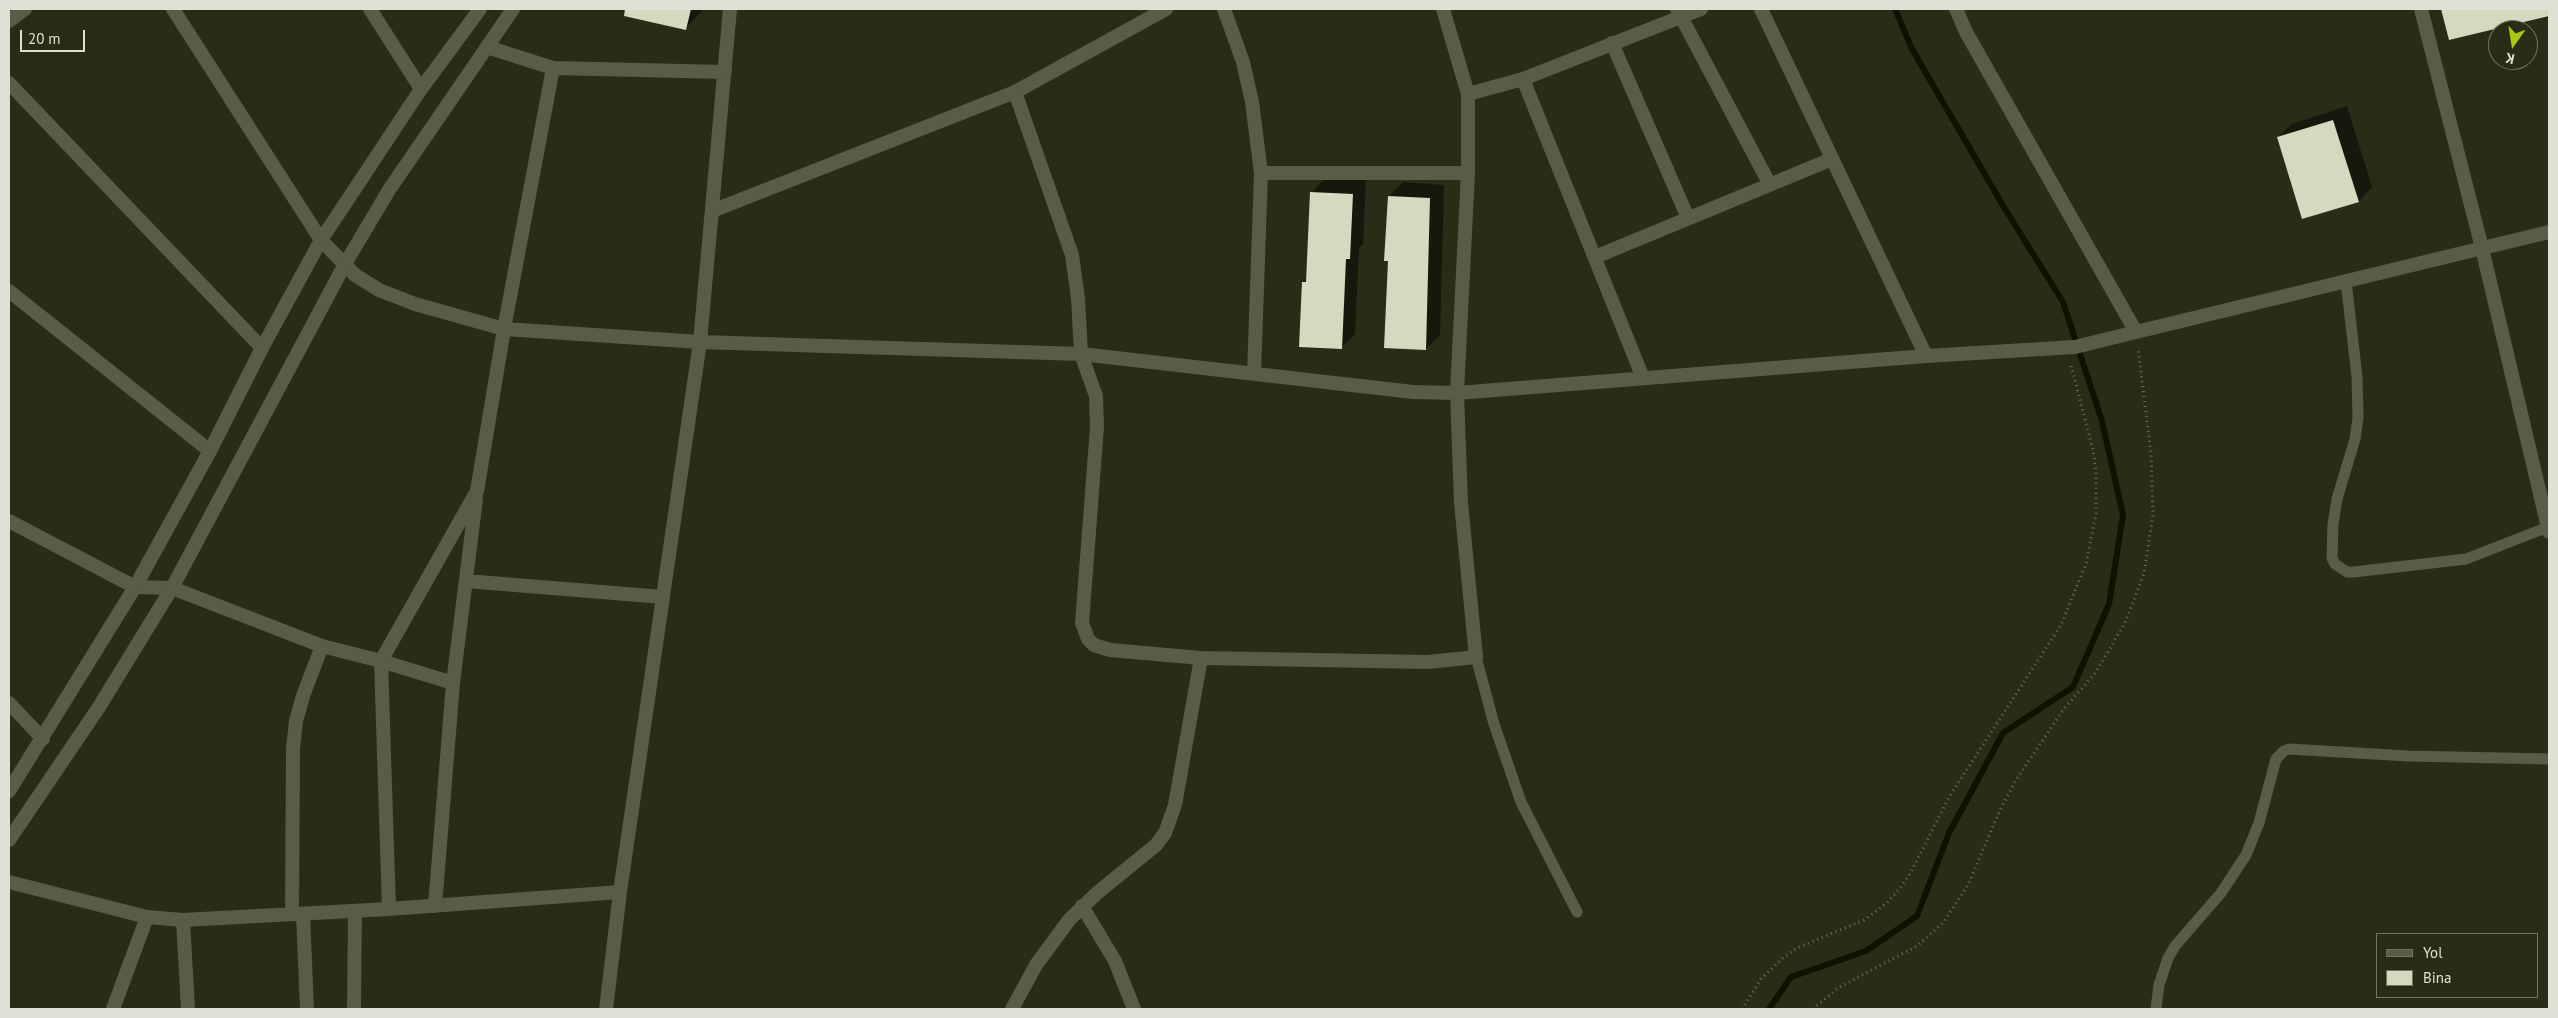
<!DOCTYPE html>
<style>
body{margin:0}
#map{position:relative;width:2558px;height:1018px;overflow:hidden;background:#282d17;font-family:"PT Sans",sans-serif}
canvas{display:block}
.frame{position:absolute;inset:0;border:10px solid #dee2d4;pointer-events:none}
.legend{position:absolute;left:2376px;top:933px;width:162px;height:65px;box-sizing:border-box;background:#282d17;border:1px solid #717563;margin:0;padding:6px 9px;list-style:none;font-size:15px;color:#dee2d4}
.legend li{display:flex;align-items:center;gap:10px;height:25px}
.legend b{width:25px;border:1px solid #717563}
.north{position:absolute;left:2488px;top:20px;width:50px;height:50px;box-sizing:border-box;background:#282d17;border:1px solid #717563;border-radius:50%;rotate:193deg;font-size:14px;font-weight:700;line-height:20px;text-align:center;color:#dee2d4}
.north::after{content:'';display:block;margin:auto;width:18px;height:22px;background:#adc60f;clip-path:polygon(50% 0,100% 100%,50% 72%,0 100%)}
.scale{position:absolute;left:20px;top:30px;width:65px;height:22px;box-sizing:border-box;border:2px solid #dee2d4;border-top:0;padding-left:6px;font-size:15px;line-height:18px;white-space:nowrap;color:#dee2d4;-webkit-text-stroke:4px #282d17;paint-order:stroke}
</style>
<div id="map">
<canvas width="2558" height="1018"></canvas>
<div class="frame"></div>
<ul class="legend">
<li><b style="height:6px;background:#575d46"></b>Yol</li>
<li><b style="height:14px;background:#d4dabf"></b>Bina</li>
</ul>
<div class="north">K</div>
<div class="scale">20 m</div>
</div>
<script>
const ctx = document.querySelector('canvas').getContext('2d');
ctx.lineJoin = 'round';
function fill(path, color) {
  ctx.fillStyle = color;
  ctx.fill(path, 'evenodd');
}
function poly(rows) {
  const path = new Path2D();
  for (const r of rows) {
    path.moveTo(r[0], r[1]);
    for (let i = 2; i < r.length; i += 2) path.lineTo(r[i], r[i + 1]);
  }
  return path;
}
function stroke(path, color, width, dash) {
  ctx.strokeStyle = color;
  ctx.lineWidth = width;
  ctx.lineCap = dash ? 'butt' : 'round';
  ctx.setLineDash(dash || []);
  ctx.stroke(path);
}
fill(poly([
 [645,9,704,9,685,29,643,19],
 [2443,9,2508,9,2509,14,2450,38],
 [2347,106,2372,187,2359,201,2278,137,2292,124],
 [1325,178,1366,180,1363,244,1359,248,1355,334,1341,348,1304,282,1308,278,1312,192],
 [1403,182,1444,185,1440,335,1426,349,1389,260,1389,196]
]), '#0007');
stroke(poly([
 [1769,1009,1791,977,1866,951,1917,916,1949,833,2003,733,2073,687,2109,604,2123,515,2102,421,2063,302,2005,209,1912,49,1895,9]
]), '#0e1200', 6);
fill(poly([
 [625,9,691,9,686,30,624,16],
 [2441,9,2548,9,2549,16,2449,40],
 [2333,120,2359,202,2302,219,2277,137],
 [1310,192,1353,194,1350,259,1346,259,1342,349,1299,347,1302,282,1306,282],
 [1388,196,1430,198,1426,350,1384,348,1388,261,1384,261]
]), '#d4dabf');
stroke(poly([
 [1742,1009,1761,979,1784,957,1797,948,1864,920,1887,903,1900,888,1911,872,1949,797,2061,625,2086,564,2096,513,2096,471,2093,450,2071,365],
 [1813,1009,1838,988,1917,946,1943,923,1968,885,2000,810,2016,780,2063,710,2096,672,2125,623,2144,573,2153,515,2151,453,2138,349]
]), '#6c715e', 3, [1, 4]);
stroke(poly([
 [2346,281,2357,377,2358,418,2355,439,2337,499,2333,524,2332,558,2335,564,2347,572,2354,572,2466,559,2548,527],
 [1476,657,1494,724,1521,802,1577,912],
 [2156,1009,2159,985,2168,958,2175,946,2221,893,2246,855,2259,823,2276,759,2284,751,2289,749,2408,756,2549,759]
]), '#575d46', 11);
stroke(poly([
 [370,9,421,89],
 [1224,9,1243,62,1252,102,1261,173,1254,374],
 [1677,9,1769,183],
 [1761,9,1926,356],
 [1612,43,1688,218],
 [487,47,553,68,725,72],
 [553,68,504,329,700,342,1081,354,1413,392,1457,393,1926,356,2075,347,2136,332,1966,32,1956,9],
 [1523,79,1643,378],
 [9,83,262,348],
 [1015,92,1072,255,1078,298,1081,354,1096,396,1097,427,1082,623,1088,639,1094,645,1110,650,1201,658,1428,662,1476,657,1461,503,1457,393,1468,173,1468,94,1443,9],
 [1468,94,1523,79,1701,9],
 [1261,173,1468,173],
 [712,211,1015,92,1166,9],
 [1595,257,1832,159],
 [9,291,210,451],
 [2136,332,2549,232],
 [9,521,135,587,172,588,322,646,381,661,477,491,504,329,415,304,379,290,355,275,321,240,173,9],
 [466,581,663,597],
 [9,703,43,739],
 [9,882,147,917,183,920,389,909,620,892],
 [435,906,453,683,476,499],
 [1082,906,1115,961,1134,1009],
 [389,909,381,661,453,683],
 [292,914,293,748,296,721,303,696,322,646],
 [303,914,307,1009],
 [183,920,188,1009],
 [113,1009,147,917],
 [354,1009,355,911],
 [606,1009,620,892,700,342,730,9],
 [1012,1009,1036,965,1069,920,1097,893,1156,845,1165,833,1175,805,1201,658]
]), '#575d46', 14);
stroke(poly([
 [2421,9,2482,248,2549,532]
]), '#575d46', 14);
stroke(poly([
 [9,21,25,9],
 [9,791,135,587,210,451,262,348,321,240,421,89,480,9],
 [9,840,99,707,172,588,345,264,389,190,513,9]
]), '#575d46', 14);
</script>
